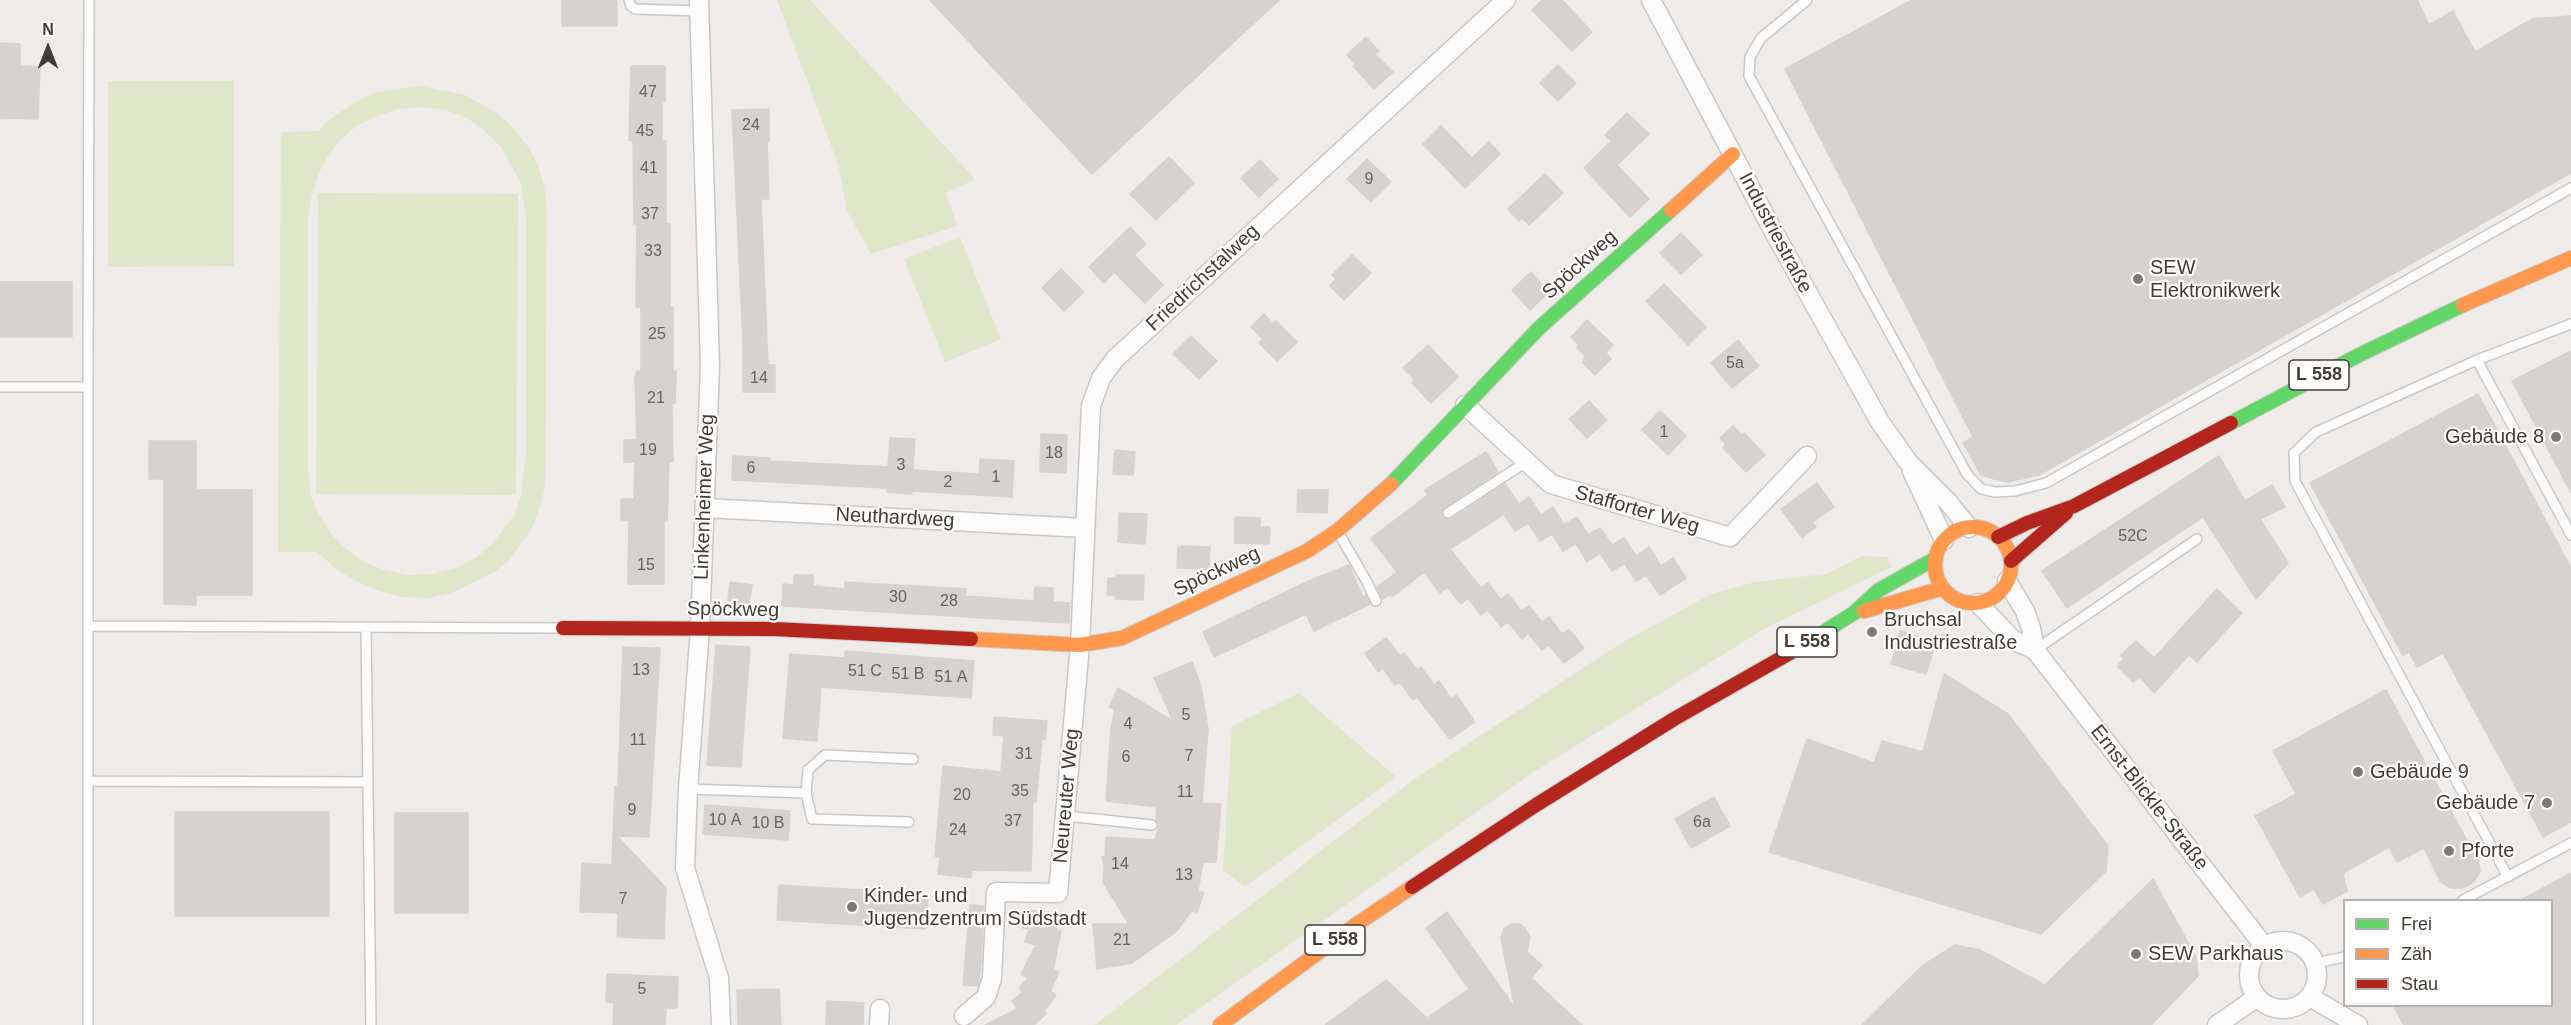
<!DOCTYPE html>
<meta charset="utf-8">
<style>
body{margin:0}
#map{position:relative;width:2571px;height:1025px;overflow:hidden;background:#eeebe8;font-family:Arial,sans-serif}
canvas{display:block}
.legend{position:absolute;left:2343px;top:899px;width:210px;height:108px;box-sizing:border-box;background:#fff;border:2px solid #b4b1ae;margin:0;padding:8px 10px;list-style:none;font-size:18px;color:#433c35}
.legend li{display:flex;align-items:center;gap:12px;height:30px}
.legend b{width:30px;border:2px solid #b4b1ae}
.north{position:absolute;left:18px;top:18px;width:60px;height:60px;-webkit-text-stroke:4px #fff;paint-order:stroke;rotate:0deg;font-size:16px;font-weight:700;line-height:24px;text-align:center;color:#433c35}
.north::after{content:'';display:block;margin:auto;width:21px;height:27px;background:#433c35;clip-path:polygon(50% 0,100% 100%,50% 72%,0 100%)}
</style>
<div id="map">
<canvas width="2571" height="1025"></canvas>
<ul class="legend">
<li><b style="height:8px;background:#63d668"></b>Frei</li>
<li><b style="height:8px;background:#ff974d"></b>Zäh</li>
<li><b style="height:8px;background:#b3261e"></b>Stau</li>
</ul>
<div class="north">N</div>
</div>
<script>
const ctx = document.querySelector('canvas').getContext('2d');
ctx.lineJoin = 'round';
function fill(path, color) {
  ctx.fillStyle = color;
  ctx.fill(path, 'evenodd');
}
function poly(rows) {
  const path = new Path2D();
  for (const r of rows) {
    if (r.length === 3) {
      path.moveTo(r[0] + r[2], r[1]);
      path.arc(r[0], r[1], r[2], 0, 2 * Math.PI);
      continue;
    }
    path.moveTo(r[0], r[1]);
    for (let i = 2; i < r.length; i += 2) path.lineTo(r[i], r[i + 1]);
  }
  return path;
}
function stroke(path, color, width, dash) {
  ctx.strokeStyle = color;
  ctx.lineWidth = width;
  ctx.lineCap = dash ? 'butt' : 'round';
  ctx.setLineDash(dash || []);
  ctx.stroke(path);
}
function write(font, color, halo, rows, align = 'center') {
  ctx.font = font + ' Arial,sans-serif';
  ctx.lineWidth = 4.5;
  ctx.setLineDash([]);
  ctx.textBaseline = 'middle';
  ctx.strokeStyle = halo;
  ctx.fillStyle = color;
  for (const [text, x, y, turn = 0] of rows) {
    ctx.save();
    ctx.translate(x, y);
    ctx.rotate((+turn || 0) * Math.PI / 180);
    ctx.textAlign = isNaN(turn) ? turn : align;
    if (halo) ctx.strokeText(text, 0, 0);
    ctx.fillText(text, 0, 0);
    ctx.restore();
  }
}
fill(poly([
 [777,0,810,0,975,179,946,193,957,226,871,254,847,211,838,164],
 [108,81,234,81,234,266,108,267],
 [420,86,465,95,500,115,515,130,529,148,538,166,544,186,547,208,545,485,540,507,532,528,520,545,508,561,493,573,454,592,429,598,403,597,379,591,356,581,336,569,317,552,278,552,281,132,319,131,327,121,357,101,377,92],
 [423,107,446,110,467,118,486,132,501,147,520,181,526,217,526,452,521,495,515,514,493,543,477,557,456,568,431,574,408,575,384,570,362,561,345,548,331,534,319,515,310,493,308,467,308,216,312,194,319,173,328,155,342,138,358,125,377,116,398,109],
 [318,193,518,194,516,495,316,494],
 [960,237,1001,339,945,362,904,259],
 [1862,556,1888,557,1891,567,1764,629,1532,773,1176,1025,1095,1025,1413,780,1618,645,1711,594,1755,582,1826,574],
 [1299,693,1396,777,1245,887,1223,870,1232,726]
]), '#dfe6ca');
const building = poly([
 [562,0,617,0,617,26,562,26,562,0],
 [930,0,1279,0,1092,174,930,0],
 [1542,0,1562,0,1592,32,1572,51,1532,10,1542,0],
 [1912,0,2417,0,2429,25,2453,11,2475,52,2532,19,2571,16,2571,173,2039,475,2008,482,1994,479,1981,475,1963,443,1973,437,1785,69,1912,0],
 [1366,37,1379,51,1375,54,1393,72,1374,89,1353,66,1355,64,1347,55,1366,37],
 [0,43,20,44,20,66,40,67,38,119,0,118,0,43],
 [1558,65,1576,83,1558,101,1540,83,1558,65],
 [631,66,665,66,665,102,662,102,662,141,666,141,666,224,670,224,670,307,673,307,673,371,676,371,675,403,672,403,673,462,669,462,667,521,664,521,664,584,628,584,629,520,621,520,621,499,634,499,635,462,624,462,624,440,637,440,635,379,637,371,641,371,641,307,636,307,637,224,634,224,633,141,629,140,631,66],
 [769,109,769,142,767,142,769,199,761,199,768,365,775,365,775,392,743,392,743,341,732,110,769,109],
 [1627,113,1649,134,1617,165,1649,199,1630,217,1584,168,1611,141,1605,135,1627,113],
 [1441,126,1472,158,1489,142,1500,154,1465,188,1423,144,1441,126],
 [1169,157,1194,183,1156,220,1130,194,1169,157],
 [1367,159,1391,182,1371,202,1347,179,1367,159],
 [1260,160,1278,179,1259,197,1241,178,1260,160],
 [1545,174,1563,193,1529,225,1522,218,1519,221,1508,209,1545,174],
 [1130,227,1146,244,1134,255,1163,285,1145,303,1114,272,1104,283,1089,267,1130,227],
 [1681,233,1702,255,1681,274,1660,253,1681,233],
 [1352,255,1371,273,1344,300,1330,286,1336,279,1332,275,1352,255],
 [1061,269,1084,292,1064,311,1042,288,1061,269],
 [1531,272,1549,292,1530,310,1512,290,1531,272],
 [0,282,72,282,72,337,0,337,0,282],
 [1664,284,1706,327,1688,345,1646,301,1664,284],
 [1264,314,1273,324,1276,321,1297,342,1277,361,1259,343,1263,339,1251,327,1264,314],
 [1587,320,1613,345,1606,353,1611,359,1595,375,1583,363,1585,356,1577,348,1579,345,1571,337,1587,320],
 [1191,336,1217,361,1199,379,1173,354,1191,336],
 [1738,340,1759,366,1732,388,1711,363,1738,340],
 [1428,345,1458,377,1431,403,1412,383,1415,380,1403,368,1428,345],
 [2571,351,2571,493,2512,381,2571,351],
 [2478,394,2571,568,2571,822,2543,837,2443,653,2417,667,2409,652,2403,656,2310,483,2478,394],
 [1589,401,1607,420,1587,438,1569,419,1589,401],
 [1660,411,1686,436,1668,455,1642,430,1660,411],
 [1733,426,1742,435,1744,433,1765,455,1746,472,1723,448,1726,444,1720,438,1733,426],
 [1041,434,1067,435,1066,473,1040,472,1041,434],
 [890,438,915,439,913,470,979,474,980,459,1014,461,1012,497,912,491,912,494,887,492,887,488,732,480,733,456,770,458,770,461,888,467,890,438],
 [149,441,196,441,196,490,252,490,252,595,196,595,196,605,164,604,164,479,149,479,149,441],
 [1115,450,1135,452,1133,475,1113,474,1115,450],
 [1486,452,1498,472,1444,508,1441,514,1444,519,1452,519,1505,484,1519,504,1529,497,1541,515,1553,507,1564,525,1577,517,1588,535,1600,528,1612,545,1624,538,1636,556,1649,547,1661,566,1673,558,1686,578,1660,595,1646,575,1636,581,1624,563,1631,559,1612,571,1600,553,1587,562,1576,543,1563,551,1552,534,1540,541,1528,523,1515,531,1504,514,1450,549,1481,588,1488,583,1501,600,1508,594,1521,611,1529,606,1542,622,1549,617,1562,634,1569,629,1584,648,1564,663,1549,645,1542,650,1528,633,1522,639,1508,622,1501,627,1488,610,1481,615,1468,598,1461,604,1447,587,1440,593,1424,572,1392,597,1390,595,1382,599,1377,587,1397,572,1371,538,1428,495,1425,490,1486,452],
 [2219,456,2245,501,2272,485,2285,507,2260,519,2288,563,2256,599,2203,517,2067,608,2042,571,2219,456],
 [1817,483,1834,507,1813,522,1816,527,1802,538,1781,509,1817,483],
 [1298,490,1328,490,1327,513,1297,512,1298,490],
 [1119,513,1147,514,1145,544,1118,542,1119,513],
 [1235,517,1260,518,1260,527,1270,527,1269,544,1235,543,1235,517],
 [1181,546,1210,547,1209,569,1177,568,1178,547,1181,546],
 [1349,565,1363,597,1366,595,1370,604,1314,631,1306,614,1214,657,1203,632,1311,580,1349,565],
 [794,575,813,575,813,586,845,589,845,582,914,586,966,589,965,596,1034,601,1035,587,1053,588,1053,602,1070,603,1069,623,782,606,783,584,794,585,794,575],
 [1116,575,1144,575,1143,600,1115,599,1115,595,1107,595,1108,578,1116,578,1116,575],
 [730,582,752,585,749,603,728,601,730,582],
 [2217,589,2242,613,2197,662,2189,655,2154,693,2140,677,2133,682,2117,666,2124,659,2121,655,2136,641,2154,658,2217,589],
 [1900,631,1936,641,1926,674,1891,664,1900,631],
 [1386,638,1400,656,1404,653,1417,670,1421,667,1434,685,1439,681,1451,699,1456,695,1475,722,1450,739,1417,697,1413,700,1400,682,1395,685,1383,668,1378,672,1365,653,1386,638],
 [716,645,750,647,741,767,707,765,716,645],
 [623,647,660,648,649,837,617,836,666,888,664,939,617,937,618,913,580,912,582,863,612,865,615,786,618,786,623,647],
 [845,651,974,661,971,698,821,687,817,741,783,738,790,654,845,658,845,651],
 [1192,662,1201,686,1208,729,1202,803,1221,804,1216,862,1203,862,1198,891,1204,893,1197,912,1191,911,1177,931,1132,963,1097,969,1093,924,1129,924,1103,882,1104,866,1102,857,1105,856,1106,837,1155,840,1159,825,1156,820,1157,807,1106,801,1111,730,1115,709,1109,707,1118,688,1173,721,1154,678,1192,662],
 [1944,674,2008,714,2108,846,2106,871,2041,934,1769,852,1807,739,1874,763,1882,741,1923,752,1944,674],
 [2386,690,2478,861,2480,871,2474,882,2463,888,2451,888,2440,881,2424,848,2397,862,2389,847,2343,873,2347,891,2323,904,2314,889,2300,897,2255,816,2296,794,2273,751,2386,690],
 [994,717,1047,721,1045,739,1042,739,1036,802,1033,802,1031,871,972,870,971,878,938,874,940,857,935,856,943,766,1001,772,1004,736,993,735,994,717],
 [1714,797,1730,826,1691,848,1675,819,1714,797],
 [705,805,790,811,788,840,703,834,705,805],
 [175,812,329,812,329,916,175,916,175,812],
 [395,813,468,813,468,913,395,913,395,813],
 [2571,873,2571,1025,2404,1025,2393,1005,2552,1005,2552,900,2521,900,2571,873],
 [2153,879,2196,957,2198,976,2151,1025,1862,1025,1922,966,1955,945,1980,950,2045,985,2153,879],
 [779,885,928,894,926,929,777,920,779,885],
 [970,905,984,906,981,962,978,986,963,985,970,905],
 [1025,910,1059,913,1057,931,1061,931,1053,970,1059,972,1050,991,1056,995,1044,1011,1046,1014,1034,1025,985,1025,1017,1009,1012,1001,1023,992,1019,988,1028,978,1021,974,1036,945,1025,942,1029,929,1023,928,1025,910],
 [1447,912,1515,1008,1501,938,1504,929,1512,924,1520,924,1525,928,1530,937,1527,952,1542,965,1531,978,1582,1025,1325,1025,1386,980,1427,1018,1469,989,1426,928,1447,912],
 [607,974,678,977,677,1008,666,1008,665,1025,613,1025,614,1003,606,1002,607,974],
 [779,989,781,1025,738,1025,737,990,779,989],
 [827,1001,864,1003,863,1025,826,1025,827,1001]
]);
fill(building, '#d6d2cf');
stroke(building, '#d6d2ce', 1.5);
const lane = poly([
 [629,0,631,6,635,9,698,11],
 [1807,0,1761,38,1750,57,1749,76,1967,474,1981,489,1995,492,2015,491,2046,483,2571,188],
 [2477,360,2571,535],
 [0,387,88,387,88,1025],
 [88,387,89,0],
 [1448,513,1526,462],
 [1338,532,1367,582,1376,601],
 [88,626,561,628],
 [366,627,371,1025],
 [2035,650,2197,539],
 [88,781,368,782],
 [688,789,806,793,812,819,909,822],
 [806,793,808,770,825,755,913,759],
 [1066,816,1152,825],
 [2508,877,2295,481,2294,453,2316,432,2477,360,2571,324],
 [2463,900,2571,843],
 [2316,963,2344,957]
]);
const street = poly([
 [699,0,710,366,700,628,688,789,685,868,719,978,721,1025],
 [1651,0,1770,225,1880,422,1908,462,1949,503,1969,528],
 [1465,405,1551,484,1730,537,1807,456],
 [1912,471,1944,540],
 [705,508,1085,528],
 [2007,581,2025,611,2031,628,2035,650],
 [1978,603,2013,640,2035,650,2264,946],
 [2283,975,34],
 [2310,997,2358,1025],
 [964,1016,986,997,992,978,996,892,1058,893,1080,645,1091,406,1101,378,1115,359,1506,0],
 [879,1025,880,1009],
 [2217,1025,2256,998]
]);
const fast = poly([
 [2231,423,2359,355,2463,305],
 [1391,484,1539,328,1671,210],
 [1790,653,1854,613,1879,590,1936,558]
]);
const slow = poly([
 [1671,210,1733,154],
 [2463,305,2571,258],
 [1973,565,38],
 [1864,611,1943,588],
 [971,639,1080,645,1122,638,1307,551,1337,531,1391,484],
 [1220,1025,1357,924,1412,887]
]);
const jam = poly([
 [1998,537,2027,523,2074,506,2231,423],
 [2011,561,2066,513],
 [563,628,774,629,971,639],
 [1412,887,1536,805,1674,719,1790,653]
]);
stroke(lane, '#cac7c4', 12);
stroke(street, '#cac7c4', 21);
stroke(fast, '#cec8c1', 16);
stroke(slow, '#cec8c1', 16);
stroke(jam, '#cec8c1', 16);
stroke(lane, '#fcfcfc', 9);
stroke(street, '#fcfcfc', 18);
stroke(fast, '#63d668', 14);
stroke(slow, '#ff974d', 14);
stroke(jam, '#b3261e', 14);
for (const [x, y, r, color] of [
 [2138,279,6,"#7f7974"],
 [2556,437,6,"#7f7974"],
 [1872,632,6,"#7f7974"],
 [2358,772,6,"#7f7974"],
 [2547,803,6,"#7f7974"],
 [2449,851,6,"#7f7974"],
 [852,907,6,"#7f7974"],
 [2136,954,6,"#7f7974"]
]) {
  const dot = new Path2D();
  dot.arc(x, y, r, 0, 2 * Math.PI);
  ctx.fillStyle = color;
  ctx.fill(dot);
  stroke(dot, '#fff', 2);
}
write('16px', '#69635d', null, [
 ["47",648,93],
 ["24",751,126],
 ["45",645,132],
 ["41",649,169],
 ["9",1369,180],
 ["37",650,215],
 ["33",653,252],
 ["25",657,335],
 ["5a",1735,364],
 ["14",759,379],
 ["21",656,399],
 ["1",1664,433],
 ["19",648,451],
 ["18",1054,454],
 ["3",901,466],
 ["6",751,469],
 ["1",996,478],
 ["2",948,483],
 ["52C",2133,537],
 ["15",646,566],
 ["30",898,598],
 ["28",949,602],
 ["13",641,671],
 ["51 C",865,672],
 ["51 B",908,675],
 ["51 A",951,678],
 ["5",1186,716],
 ["4",1128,725],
 ["11",638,741],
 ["31",1024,755],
 ["7",1189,757],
 ["6",1126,758],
 ["35",1020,792],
 ["11",1185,793],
 ["20",962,796],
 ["9",632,811],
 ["10 A",725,821],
 ["37",1013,822],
 ["6a",1702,823],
 ["10 B",768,824],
 ["24",958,831],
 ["14",1120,865],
 ["13",1184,876],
 ["7",623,900],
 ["21",1122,941],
 ["5",642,990]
]);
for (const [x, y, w] of [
 [2319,375,60],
 [1807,642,60],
 [1335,940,60]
]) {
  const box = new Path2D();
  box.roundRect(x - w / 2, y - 15, w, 30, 4.5);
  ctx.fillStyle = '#fff';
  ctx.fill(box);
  stroke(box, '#433c35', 1.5);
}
write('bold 18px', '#433c35', null, [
 ["L 558",2319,375],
 ["L 558",1807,642],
 ["L 558",1335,940]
]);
write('20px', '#433c35', '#fff', [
 ["Industriestraße",1775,233,62],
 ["Spöckweg",1580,265,-42],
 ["Friedrichstalweg",1203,278,-43],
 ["Linkenheimer Weg",705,497,-88],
 ["Stafforter Weg",1637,510,16],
 ["Neuthardweg",895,518,3],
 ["Spöckweg",1217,572,-25],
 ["Spöckweg",733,610,1],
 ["Neureuter Weg",1067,796,-85],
 ["Ernst-Blickle-Straße",2149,798,52]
]);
write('20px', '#433c35', '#fff', [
 ["SEW",2150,268],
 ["Elektronikwerk",2150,291],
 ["Gebäude 8",2544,437,"right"],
 ["Bruchsal",1884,620],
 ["Industriestraße",1884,643],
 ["Gebäude 9",2370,772],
 ["Gebäude 7",2535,803,"right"],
 ["Pforte",2461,851],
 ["Kinder- und",864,896],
 ["Jugendzentrum Südstadt",864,919],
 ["SEW Parkhaus",2148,954]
], 'left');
</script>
